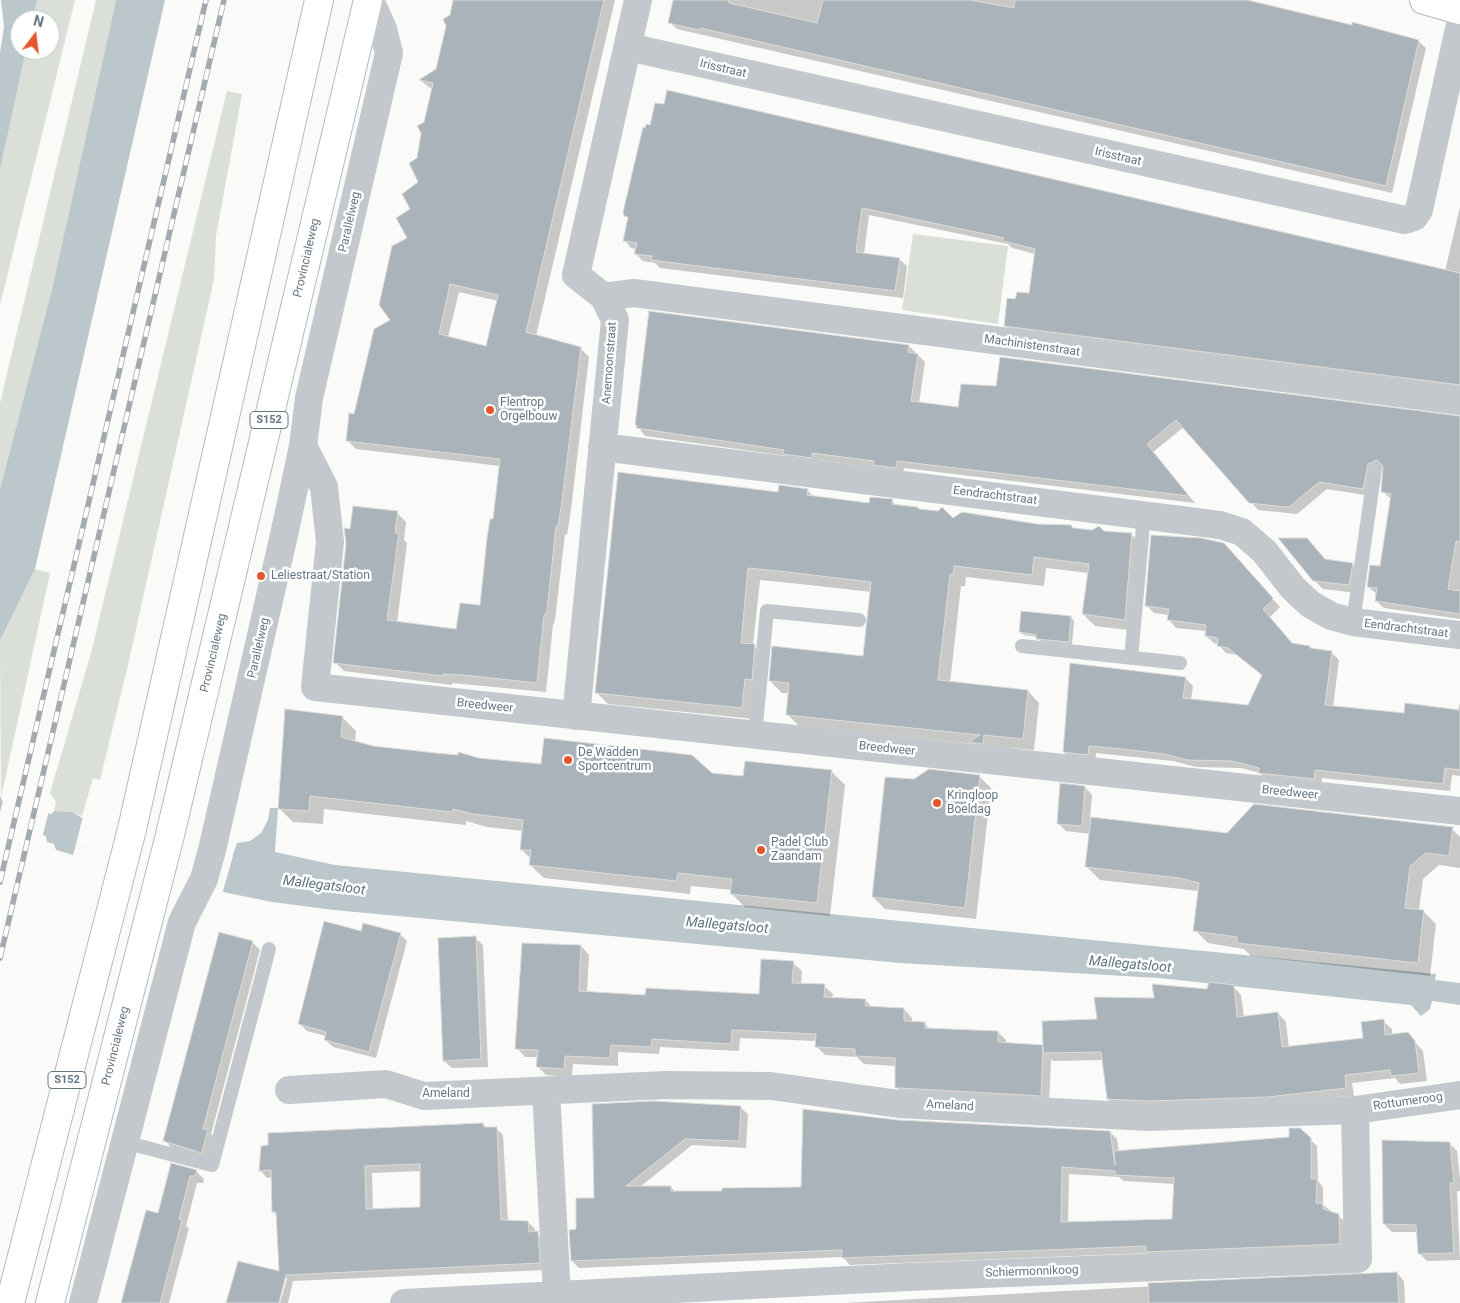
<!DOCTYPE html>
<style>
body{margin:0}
#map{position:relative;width:1460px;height:1303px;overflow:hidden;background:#fafaf8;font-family:Roboto,sans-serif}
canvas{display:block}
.north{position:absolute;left:10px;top:10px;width:50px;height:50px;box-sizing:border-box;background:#fff;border:1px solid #c1c8cd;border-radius:50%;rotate:15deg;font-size:14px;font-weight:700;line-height:20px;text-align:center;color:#657683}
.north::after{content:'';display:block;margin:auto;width:18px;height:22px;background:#e4572e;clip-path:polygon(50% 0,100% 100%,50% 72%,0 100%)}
</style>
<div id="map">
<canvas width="1460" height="1303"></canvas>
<div class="north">N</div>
</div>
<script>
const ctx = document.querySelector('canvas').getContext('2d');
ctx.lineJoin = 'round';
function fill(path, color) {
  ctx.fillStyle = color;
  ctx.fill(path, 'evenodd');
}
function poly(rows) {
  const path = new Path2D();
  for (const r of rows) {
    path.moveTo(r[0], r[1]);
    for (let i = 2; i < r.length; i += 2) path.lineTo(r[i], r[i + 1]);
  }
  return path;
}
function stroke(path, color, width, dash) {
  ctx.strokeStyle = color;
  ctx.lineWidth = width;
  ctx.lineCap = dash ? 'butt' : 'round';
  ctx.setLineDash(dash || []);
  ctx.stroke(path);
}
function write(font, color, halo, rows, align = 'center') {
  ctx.font = font + ' Roboto,sans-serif';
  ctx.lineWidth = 5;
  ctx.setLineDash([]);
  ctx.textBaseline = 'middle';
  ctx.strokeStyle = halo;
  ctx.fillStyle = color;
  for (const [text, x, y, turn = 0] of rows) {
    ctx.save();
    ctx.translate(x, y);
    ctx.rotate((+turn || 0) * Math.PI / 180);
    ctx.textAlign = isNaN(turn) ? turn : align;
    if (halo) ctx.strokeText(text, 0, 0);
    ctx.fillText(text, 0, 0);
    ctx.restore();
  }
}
fill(poly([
 [37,0,75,0,0,305,0,170,26,50,50,50,50,20,33,20],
 [96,0,116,0,52,289,0,489,0,403],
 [227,91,242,94,216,236,214,279,129,661,100,780,93,778,82,816,72,812,54,811,56,802,50,793,91,653],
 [913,234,1008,246,998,324,902,310],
 [35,569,50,573,1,798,0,641]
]), '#dadfd7');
fill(poly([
 [1,0,37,0,33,20,20,20,20,50,26,50,0,170,0,53,4,27],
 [116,0,165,0,35,569,0,641,0,489,52,289],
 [0,796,3,802,51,814,54,811,72,812,84,819,232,857,237,843,250,841,261,833,268,820,270,808,278,808,275,852,335,865,1436,974,1435,980,1460,983,1460,1005,1432,1001,1430,1009,1421,1016,1411,1005,1159,978,900,963,334,910,272,902,223,892,225,883,76,844,73,855,56,850,54,844,47,842,46,836,0,825]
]), '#bbc7cb');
fill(poly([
 [4,798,49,811,42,838,0,828,0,812],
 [83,816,233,856,225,884,76,844]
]), '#fafaf8');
fill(poly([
 [455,0,615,0,536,336,580,348,589,357,571,510,567,535,565,534,555,620,553,625,546,692,452,683,452,685,344,671,335,662,352,530,397,513,406,522,404,540,407,543,397,623,458,630,481,606,500,466,356,449,347,440,392,321,408,238,412,210,420,182,418,159,433,90,421,81,437,70],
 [459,292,498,301,487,348,448,337],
 [676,0,1248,0,1419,42,1426,48,1392,193,677,29,670,22],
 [644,129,1445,271,1460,207,1460,391,1012,333,1005,325,1016,301,1030,295,1035,254,1012,248,1008,244,869,215,864,254,899,259,907,266,903,298,660,268,655,263,643,261,636,254,637,249,631,248,624,240,629,219,626,215],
 [909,346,925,362,919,403,960,409,1460,418,1460,619,1384,608,1376,601,1377,594,1368,587,1381,568,1391,499,1382,491,1384,469,1380,468,1371,496,1327,489,1297,514,1258,510,1184,427,1153,452,1195,503,904,468,903,475,882,473,877,468,819,460,819,465,792,461,787,456,645,436,636,424],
 [807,490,814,497,870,504,892,501,898,507,953,520,1037,525,1133,536,1145,548,1136,631,1095,626,1083,614,1089,573,1046,568,1044,586,966,577,965,586,961,586,950,683,1028,691,1039,703,1034,750,995,747,995,755,982,754,973,744,799,726,787,714,789,693,782,693,770,681,865,658,872,592,800,584,760,580,753,645,766,657,754,719,608,704,596,692,780,493],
 [1231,552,1280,607,1269,618,1293,644,1331,652,1339,660,1333,707,1405,714,1458,711,1460,703,1460,776,1452,775,1450,791,1322,778,1321,787,1267,781,1260,773,1241,768,1196,767,1173,761,1096,753,1095,762,1072,760,1064,752,1185,678,1193,686,1191,700,1249,707,1263,676,1237,655,1226,653,1218,644,1214,643,1206,636,1206,631,1176,628,1169,620,1169,615,1154,613,1146,605],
 [1326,560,1352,564,1360,572,1357,593,1323,589,1314,580],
 [1071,617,1074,621,1072,645,1041,642,1037,637,1024,635,1020,632],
 [342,717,356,731,355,742,373,747,479,759,542,765,711,774,744,778,832,772,845,785,830,916,745,907,731,893,732,890,691,886,690,894,544,878,530,865,531,859,521,849,523,831,487,827,466,821,466,825,324,809,323,824,293,822,280,809],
 [979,776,991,788,976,919,885,909,873,897,914,781],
 [1085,787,1092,795,1090,818,1227,834,1452,829,1460,837,1460,868,1439,865,1423,879,1419,910,1423,911,1436,924,1430,976,1251,956,1244,949,1208,943,1195,930,1199,891,1100,880,1087,867,1091,834,1066,831,1058,823],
 [362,932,400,934,407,941,376,1058,333,1047,325,1040,326,1036,307,1031,300,1024],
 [475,938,483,945,488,1067,452,1068,444,1061],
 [252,942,260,950,211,1134,215,1138,209,1160,172,1148,165,1141],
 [581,946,589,955,587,993,647,996,760,995,793,963,802,971,801,984,824,986,833,994,832,998,865,1000,873,1008,904,1009,912,1018,912,1022,924,1023,931,1030,998,1032,1006,1040,1006,1044,1044,1046,1099,1020,1155,999,1233,986,1241,995,1244,1017,1278,1013,1286,1022,1289,1048,1364,1039,1383,1021,1392,1029,1392,1035,1407,1033,1423,1051,1427,1081,1400,1084,1395,1078,1352,1083,1354,1096,1117,1107,1108,1099,1104,1060,1053,1061,1051,1059,1049,1103,904,1095,896,1087,896,1066,864,1064,857,1057,825,1055,817,1047,817,1041,740,1038,739,1051,660,1047,659,1054,618,1052,618,1066,573,1064,572,1077,546,1075,538,1067,538,1057,525,1057,517,1048],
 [593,1105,740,1107,748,1114,746,1148,692,1145,640,1187,671,1187,676,1193,802,1189,898,1121,1110,1132,1117,1139,1119,1152,1290,1139,1299,1129,1317,1146,1318,1181,1323,1187,1323,1205,1346,1222,1346,1251,1154,1258,1149,1253,850,1265,843,1257,579,1268,572,1261,578,1230,595,1199],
 [1069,1174,1119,1177,1124,1181,1175,1184,1174,1220,1068,1223],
 [483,1124,487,1128,496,1128,503,1135,508,1222,528,1222,535,1229,535,1233,545,1240,546,1270,293,1281,288,1303,280,1303,287,1278,284,1278,278,1303,227,1303,280,1273,277,1216,273,1212,272,1177,267,1178,260,1170],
 [421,1171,422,1208,373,1210,372,1173],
 [1449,1143,1457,1151,1460,1179,1460,1191,1457,1191,1460,1260,1427,1261,1419,1253,1418,1232,1392,1232,1384,1224],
 [171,1165,196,1171,204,1179,203,1183,197,1183,186,1226,189,1228,169,1303,122,1303,158,1215],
 [1397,1273,1404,1281,1405,1303,844,1303]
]), '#0003');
const building = poly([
 [453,0,604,0,526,332,581,347,562,501,558,526,556,526,547,611,544,616,537,683,464,675,443,674,443,676,333,663,346,544,344,528,350,529,353,506,398,511,395,533,399,533,387,620,456,629,460,603,480,605,487,538,490,519,493,519,500,459,346,441,349,413,354,414,374,329,390,320,379,305,392,246,407,238,396,218,410,209,402,194,418,182,409,163,417,158,421,133,417,126,424,122,433,83,419,80,436,69,446,26,443,19,450,15,453,0],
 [450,284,498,295,486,346,439,334,450,284],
 [673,0,729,0,729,3,817,23,823,0,970,0,1014,8,1015,0,1247,0,1352,25,1352,22,1419,40,1386,186,700,28,699,30,668,23,673,0],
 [667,90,1460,273,1460,385,1004,326,1007,298,1015,299,1017,292,1029,293,1035,249,1003,241,1004,238,862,208,856,252,900,258,895,291,651,260,652,256,634,254,637,243,623,241,628,217,624,216,623,212,643,127,645,128,646,124,650,125,655,103,664,104,667,90],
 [649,311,909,345,908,352,918,354,911,401,958,407,961,384,996,386,1000,357,1460,416,1460,542,1456,541,1448,589,1460,591,1460,614,1375,601,1377,588,1367,587,1370,565,1380,566,1391,494,1381,492,1383,466,1377,460,1368,464,1363,489,1319,482,1289,507,1285,507,1249,503,1176,420,1147,444,1189,496,897,461,896,468,873,465,874,461,812,453,812,458,783,454,784,450,636,428,637,425,635,425,649,311],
 [618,472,778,492,779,485,808,489,807,495,869,503,870,497,893,499,892,504,917,507,919,509,938,511,942,507,953,518,962,512,1037,524,1071,525,1073,528,1092,530,1099,526,1104,531,1132,533,1125,620,1082,614,1089,564,1034,557,1032,575,954,566,953,575,950,574,938,680,1028,690,1023,739,984,735,983,744,969,742,980,735,786,715,789,683,769,681,772,646,863,656,871,582,787,572,748,568,741,643,755,644,752,680,745,679,742,708,595,693,618,472],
 [1151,535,1201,538,1224,543,1273,598,1272,601,1263,609,1292,643,1310,646,1310,648,1332,651,1325,705,1404,713,1405,703,1460,710,1460,770,1445,768,1443,784,1315,770,1314,779,1258,773,1259,768,1232,761,1187,760,1164,754,1122,749,1089,746,1088,755,1063,752,1070,663,1186,677,1183,698,1248,705,1262,675,1228,648,1217,646,1218,638,1205,636,1206,625,1167,620,1169,609,1145,606,1151,535],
 [1278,538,1307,538,1325,559,1353,563,1349,585,1313,581,1278,538],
 [1021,611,1071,616,1069,642,1036,639,1036,635,1019,632,1021,611],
 [285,709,343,716,341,737,373,746,436,753,458,755,458,752,479,758,541,764,544,738,692,755,712,773,743,776,745,761,832,770,817,903,730,894,732,879,678,873,676,881,529,865,531,850,520,850,523,820,473,814,453,809,452,812,310,796,309,811,278,809,285,709],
 [929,769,980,775,965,908,872,897,885,777,914,779,929,769],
 [1060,783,1085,786,1082,826,1057,824,1060,783],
 [1254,804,1453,827,1449,856,1426,853,1410,866,1405,908,1424,910,1418,963,1237,943,1237,937,1193,931,1199,883,1179,878,1085,867,1091,817,1227,833,1254,804],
 [324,921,361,931,363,923,401,933,369,1052,324,1040,326,1032,298,1024,324,921],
 [219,932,253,941,203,1129,208,1129,202,1153,163,1141,219,932],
 [476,936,481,1059,443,1061,438,938,476,936],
 [522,943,581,945,579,991,645,995,646,988,759,994,761,959,794,961,792,983,825,984,824,997,866,999,865,1006,904,1008,904,1021,925,1022,925,1028,998,1031,998,1042,1043,1045,1042,1021,1097,1019,1094,997,1154,998,1152,984,1207,989,1209,982,1234,985,1237,1017,1278,1012,1282,1047,1363,1038,1361,1022,1384,1019,1385,1035,1408,1032,1415,1041,1419,1073,1391,1076,1390,1070,1345,1075,1346,1088,1268,1097,1149,1101,1107,1099,1101,1052,1043,1053,1043,1046,1041,1096,900,1088,895,1088,895,1058,855,1056,855,1049,815,1047,816,1034,732,1030,731,1044,652,1039,651,1047,611,1045,610,1058,565,1056,564,1069,536,1067,538,1050,515,1049,522,943],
 [653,1101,741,1106,739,1141,685,1139,626,1186,671,1186,671,1191,722,1191,722,1188,801,1187,803,1109,898,1120,1110,1131,1115,1165,1114,1151,1289,1137,1289,1128,1300,1128,1311,1138,1311,1179,1317,1179,1316,1203,1323,1204,1323,1209,1339,1214,1340,1244,1146,1252,1146,1246,842,1258,842,1250,571,1261,569,1230,576,1229,576,1198,594,1198,592,1104,653,1101],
 [1062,1167,1115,1171,1115,1175,1174,1178,1172,1219,1061,1222,1062,1167],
 [483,1123,484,1127,497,1127,501,1220,528,1221,529,1232,538,1231,540,1263,286,1275,279,1303,226,1303,238,1261,279,1271,276,1212,272,1212,271,1170,259,1171,261,1146,268,1145,268,1133,483,1123],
 [420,1164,420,1207,366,1209,365,1166,420,1164],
 [1382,1140,1450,1142,1454,1183,1450,1183,1454,1253,1418,1254,1416,1225,1383,1224,1382,1140],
 [171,1163,197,1170,195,1176,190,1176,179,1219,182,1220,160,1303,121,1303,146,1210,158,1213,171,1163],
 [1397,1272,1399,1303,1149,1303,1148,1283,1397,1272]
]);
fill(building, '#aab3b9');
stroke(building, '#dcdcda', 1);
const secondary = poly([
 [1424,0,1460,10]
]);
const primary = poly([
 [10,1303,132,829,319,0],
 [50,1303,169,839,368,0]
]);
stroke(secondary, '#b3babf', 30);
stroke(primary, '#b5babe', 30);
stroke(poly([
 [1353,622,1375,469],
 [1022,646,1180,663],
 [1131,658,1144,515],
 [755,735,767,611,859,620],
 [124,1142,212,1165,269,949]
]), '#c3c8cc', 14);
stroke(poly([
 [628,47,1405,220,1414,217,1419,210,1460,24],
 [604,297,634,293,1460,401],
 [303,446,324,487,330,542,315,687,1460,811],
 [602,447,1220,525,1242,532,1264,551,1293,588,1310,604,1331,616,1353,622,1460,635],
 [576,716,615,320,604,297,576,275,638,0],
 [289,1090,386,1084,424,1096,666,1085,771,1086,899,1104,1149,1117,1355,1110,1460,1095],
 [546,1091,557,1295],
 [83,1303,182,922,204,879,212,850,286,526,303,446,309,398,389,53,383,29,370,0],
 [404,1303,908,1277,1358,1259,1355,1110]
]), '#c3c8cc', 28);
stroke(secondary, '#fff', 28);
stroke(primary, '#fff', 28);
const rail = poly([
 [0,882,206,0],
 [0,958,224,0]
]);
stroke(rail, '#a2aab0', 5.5);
stroke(rail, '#fff', 4, [11]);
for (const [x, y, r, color] of [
 [490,410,5,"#e4572e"],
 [261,576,5,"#e4572e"],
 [568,760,5,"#e4572e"],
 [937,803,5,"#e4572e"],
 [761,850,5,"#e4572e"]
]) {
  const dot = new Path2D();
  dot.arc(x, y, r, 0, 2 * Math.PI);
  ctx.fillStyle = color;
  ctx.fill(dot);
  stroke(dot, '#fff', 2);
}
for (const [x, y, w] of [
 [269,420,38],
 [67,1080,38]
]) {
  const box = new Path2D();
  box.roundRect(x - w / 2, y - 8.5, w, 17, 4);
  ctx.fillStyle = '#fff';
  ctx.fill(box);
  stroke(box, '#657683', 1);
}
write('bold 11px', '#657683', null, [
 ["S152",269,420],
 ["S152",67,1080]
]);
write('12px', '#657683', '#fff', [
 ["Irisstraat",723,69,13],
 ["Irisstraat",1118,157,13],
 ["Parallelweg",350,222,-77],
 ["Provincialeweg",307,258,-77],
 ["Machinistenstraat",1032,346,8],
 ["Anemoonstraat",610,363,-86],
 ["Eendrachtstraat",995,496,7],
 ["Eendrachtstraat",1406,629,7],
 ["Parallelweg",259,648,-77],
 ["Provincialeweg",214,653,-77],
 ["Breedweer",485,706,6],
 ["Breedweer",887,749,6],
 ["Breedweer",1290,793,6],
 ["Provincialeweg",116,1046,-76],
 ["Ameland",446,1094],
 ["Rottumeroog",1408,1102,-8],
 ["Ameland",950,1106,3],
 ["Schiermonnikoog",1032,1272,-2]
]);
write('12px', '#657683', '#fff', [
 ["Flentrop",500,403],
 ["Orgelbouw",500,417],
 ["Leliestraat/Station",271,576],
 ["De Wadden",578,753],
 ["Sportcentrum",578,767],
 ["Kringloop",947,796],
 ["Boeldag",947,810],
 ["Padel Club",771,843],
 ["Zaandam",771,857]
], 'left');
write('italic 14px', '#60757c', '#fff', [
 ["Mallegatsloot",324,886,7],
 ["Mallegatsloot",727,926,5],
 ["Mallegatsloot",1130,965,5]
]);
</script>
